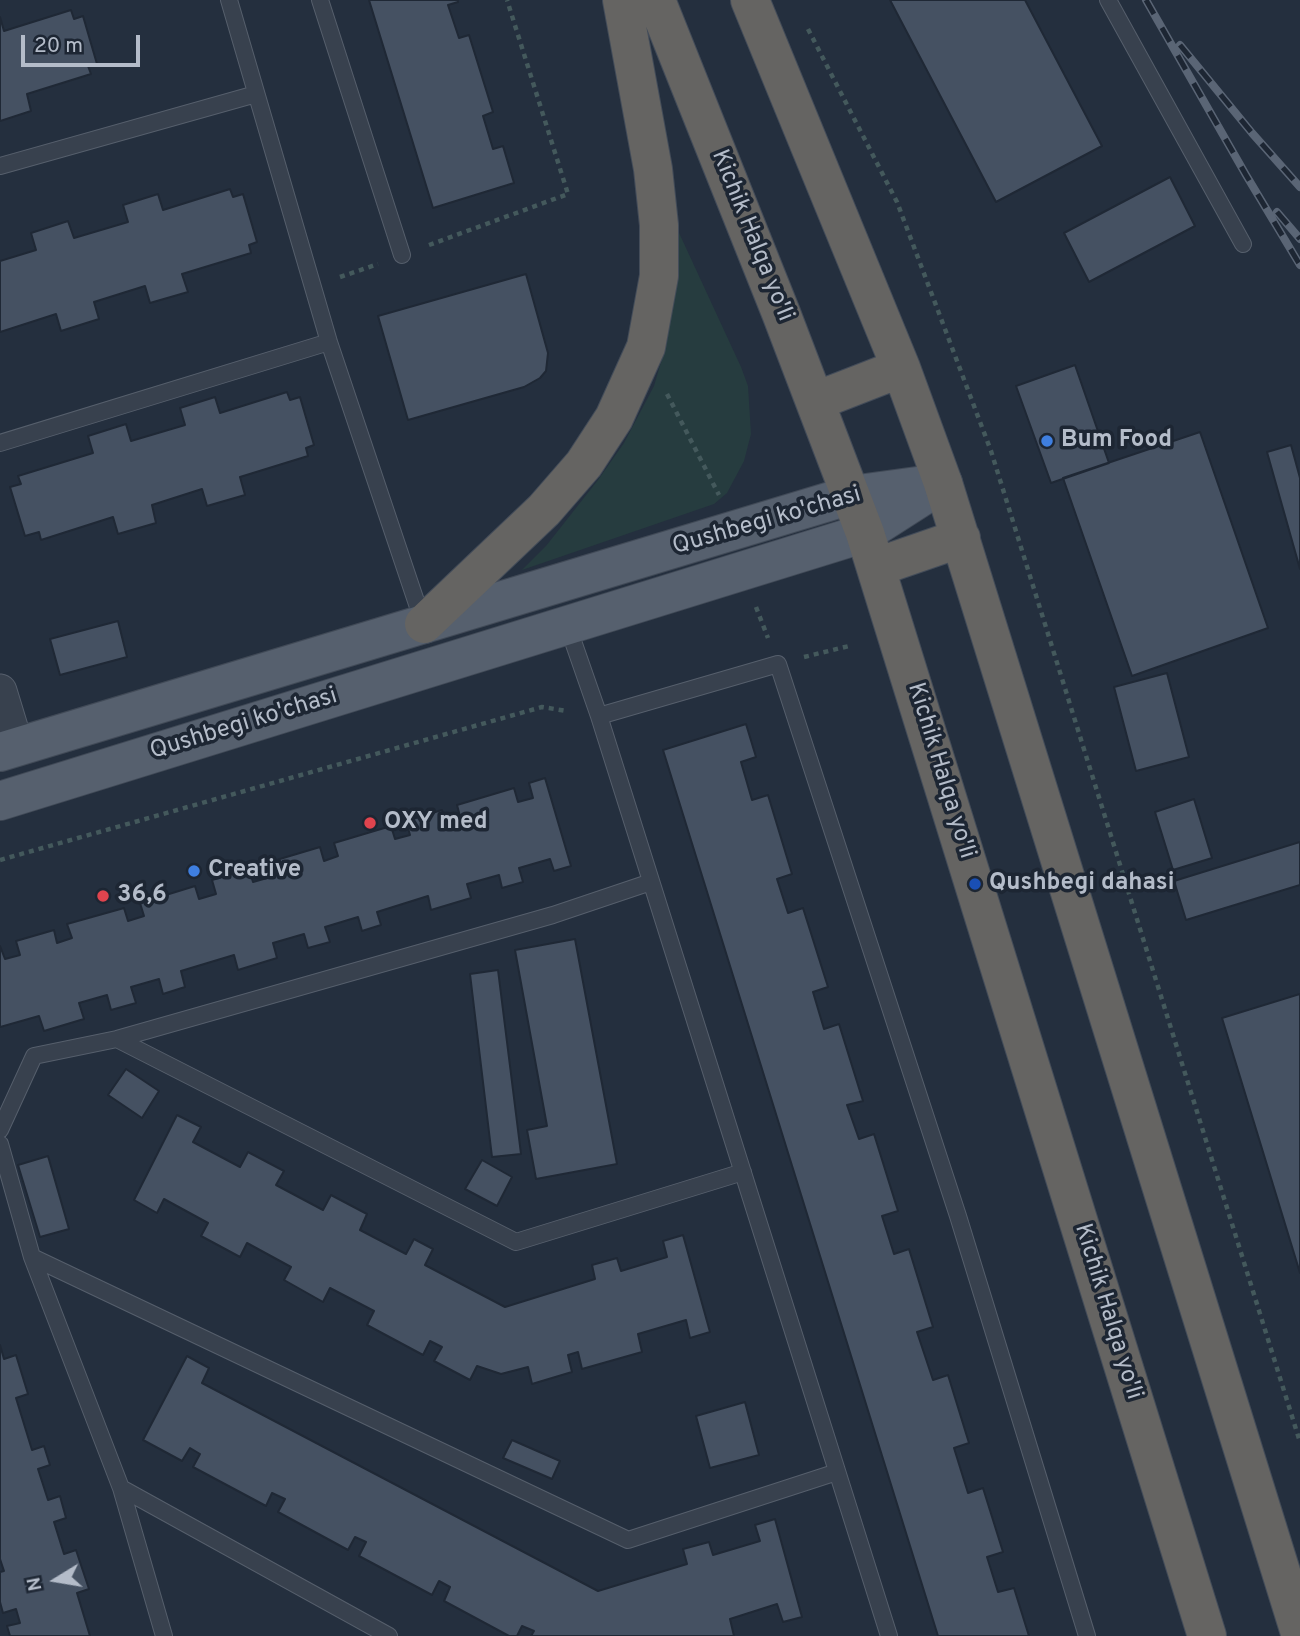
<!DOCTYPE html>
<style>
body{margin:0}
#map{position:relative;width:1300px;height:1636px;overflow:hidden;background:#242f3e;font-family:Overpass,sans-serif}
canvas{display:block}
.north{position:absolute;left:21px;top:1545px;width:70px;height:70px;-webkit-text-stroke:5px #1d2633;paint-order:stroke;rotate:259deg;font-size:19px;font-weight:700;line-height:28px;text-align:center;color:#b4bcc9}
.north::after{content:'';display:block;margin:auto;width:24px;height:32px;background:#b4bcc9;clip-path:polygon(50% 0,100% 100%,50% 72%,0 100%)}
.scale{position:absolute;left:21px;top:35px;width:119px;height:32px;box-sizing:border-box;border:4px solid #b4bcc9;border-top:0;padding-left:9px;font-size:21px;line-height:24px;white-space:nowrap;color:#b4bcc9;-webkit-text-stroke:5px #1d2633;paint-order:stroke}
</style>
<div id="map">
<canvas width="1300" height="1636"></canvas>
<div class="north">N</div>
<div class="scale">20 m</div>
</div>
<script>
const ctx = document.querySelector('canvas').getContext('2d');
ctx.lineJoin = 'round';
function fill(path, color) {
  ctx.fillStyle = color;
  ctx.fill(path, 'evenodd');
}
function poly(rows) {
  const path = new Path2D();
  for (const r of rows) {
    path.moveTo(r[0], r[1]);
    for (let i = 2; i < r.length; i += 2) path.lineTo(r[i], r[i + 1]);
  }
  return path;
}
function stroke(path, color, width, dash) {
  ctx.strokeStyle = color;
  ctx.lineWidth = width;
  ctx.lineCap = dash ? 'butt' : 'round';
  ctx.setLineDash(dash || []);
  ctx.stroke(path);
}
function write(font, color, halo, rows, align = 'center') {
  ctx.font = font + ' Overpass,sans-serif';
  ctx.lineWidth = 7;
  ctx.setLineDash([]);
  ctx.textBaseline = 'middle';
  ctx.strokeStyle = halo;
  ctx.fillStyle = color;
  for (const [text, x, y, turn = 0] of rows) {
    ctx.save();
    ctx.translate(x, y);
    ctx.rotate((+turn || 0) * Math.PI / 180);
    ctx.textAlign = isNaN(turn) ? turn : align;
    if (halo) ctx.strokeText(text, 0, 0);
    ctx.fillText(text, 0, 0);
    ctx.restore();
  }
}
fill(poly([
 [668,209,741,367,748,386,751,434,744,461,727,493,714,504,522,570,546,546,598,480,624,443,654,386,667,342,672,297]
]), '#263c3f');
const building = poly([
 [369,0,458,0,458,2,448,5,459,38,469,35,493,112,483,116,493,149,503,146,514,183,433,208,369,0],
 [890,0,1025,0,1102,146,996,202,890,0],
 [71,10,74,19,83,16,97,64,88,66,91,74,27,94,31,111,0,121,0,17,4,31,71,10],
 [1170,177,1195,226,1089,282,1064,233,1170,177],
 [230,189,233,197,243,194,257,242,249,245,251,253,182,274,188,292,150,303,145,286,94,302,99,319,61,331,56,314,0,332,0,261,36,250,31,233,68,221,74,238,128,222,123,205,158,194,163,210,230,189],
 [526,274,548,353,546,371,540,378,524,387,408,420,378,316,526,274],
 [1075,365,1109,463,1051,483,1016,386,1075,365],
 [287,392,290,400,300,397,314,445,306,448,308,456,240,477,245,495,207,506,202,489,152,505,156,523,118,534,113,517,41,540,39,532,25,536,10,487,21,484,18,476,93,453,88,436,126,424,131,441,185,425,180,408,215,397,220,413,287,392],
 [1200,432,1268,628,1132,676,1063,478,1200,432],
 [1291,445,1300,478,1300,569,1267,452,1291,445],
 [118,621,127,657,60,675,50,639,118,621],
 [1167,673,1189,757,1136,771,1114,687,1167,673],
 [746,724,756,757,741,762,752,800,768,795,792,874,777,879,788,913,803,908,828,987,813,992,824,1029,839,1024,863,1101,847,1105,859,1139,874,1134,898,1211,882,1216,894,1254,909,1249,933,1327,917,1332,933,1380,948,1375,969,1443,954,1448,968,1493,983,1488,1003,1552,987,1557,998,1592,1014,1588,1029,1636,938,1636,663,750,746,724],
 [545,778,571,866,554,871,550,859,519,868,523,882,502,888,499,875,467,884,471,898,431,910,428,896,377,912,381,925,362,931,358,917,325,927,330,942,308,948,304,934,273,943,277,958,238,970,234,955,181,971,185,987,163,994,159,979,131,987,136,1003,111,1010,107,995,79,1003,84,1019,44,1031,39,1016,0,1027,0,946,5,959,20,955,16,941,54,930,57,943,72,938,67,924,124,908,128,921,144,916,140,903,195,886,199,899,216,894,212,880,249,869,253,882,267,878,263,864,320,847,324,861,338,856,334,843,391,826,395,839,410,835,406,821,442,810,446,824,461,820,457,805,514,788,518,802,533,798,529,783,545,778],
 [1194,799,1212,858,1173,870,1155,812,1194,799],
 [1300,842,1300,885,1186,920,1174,881,1300,842],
 [575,939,617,1164,536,1179,527,1130,547,1126,515,950,575,939],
 [498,970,521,1154,492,1157,470,974,498,970],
 [1300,994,1300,1273,1222,1018,1300,994],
 [126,1069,159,1091,142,1118,108,1095,126,1069],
 [177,1115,201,1127,193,1142,240,1167,248,1152,284,1171,276,1185,323,1210,331,1195,367,1214,360,1230,406,1254,414,1239,433,1249,425,1265,505,1307,595,1279,592,1265,617,1258,621,1271,667,1257,663,1241,683,1235,710,1332,690,1338,686,1320,638,1334,642,1352,582,1369,578,1352,568,1355,572,1372,532,1384,528,1367,501,1374,477,1366,470,1380,434,1361,442,1347,430,1341,423,1355,367,1325,374,1311,330,1288,323,1302,284,1280,291,1267,247,1243,240,1257,201,1236,208,1223,164,1199,157,1213,134,1200,177,1115],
 [48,1156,69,1229,40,1237,18,1165,48,1156],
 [482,1160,512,1177,497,1206,465,1189,482,1160],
 [0,1345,4,1359,16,1355,28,1394,16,1398,32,1450,44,1446,50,1465,38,1469,48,1500,60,1496,66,1518,54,1522,64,1554,76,1550,89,1589,77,1593,90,1636,10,1636,7,1626,20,1623,16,1609,3,1613,0,1602,0,1572,4,1571,0,1559,0,1345],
 [187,1356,209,1368,202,1383,598,1591,687,1564,683,1549,709,1542,713,1555,760,1541,755,1525,775,1519,802,1617,783,1622,777,1604,730,1619,734,1636,531,1636,534,1631,522,1626,517,1636,509,1636,444,1601,450,1587,439,1581,432,1595,359,1556,366,1542,355,1537,348,1550,278,1512,285,1499,272,1493,266,1506,193,1467,200,1454,190,1448,182,1461,143,1440,187,1356],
 [745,1402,759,1455,710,1468,696,1416,745,1402],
 [512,1440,560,1461,552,1479,503,1458,512,1440]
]);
fill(building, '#455162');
stroke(building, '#1f2835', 2);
const service = poly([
 [229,0,329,342,423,622],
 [320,0,402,255],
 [1108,0,1243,244],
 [0,166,256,94],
 [0,443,329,342],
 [567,624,599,716,889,1636],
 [599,716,778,664,958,1216,1087,1636],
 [117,1039,516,1242,743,1172],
 [0,1130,34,1056,117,1039,553,915,651,882],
 [0,1144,32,1257,121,1488,164,1636],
 [32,1257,628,1540,837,1472],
 [121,1488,389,1636]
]);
const minor = poly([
 [0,691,17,747]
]);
const primary = poly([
 [0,752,851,495,932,484],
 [0,801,865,533,943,483]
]);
const trunk = poly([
 [656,0,781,313,865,533,1207,1636],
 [750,0,901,368,943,483,1300,1633],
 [816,401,901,368],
 [877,567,961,538],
 [424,624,544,510,584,464,614,418,646,347,659,276,659,225,653,169,622,0]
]);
stroke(service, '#565f6c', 18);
stroke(minor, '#565f6c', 35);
stroke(primary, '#414a57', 40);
stroke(trunk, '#434c59', 40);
stroke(poly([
 [808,29,897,202,991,451,1300,1442],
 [429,245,568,194,507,0],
 [340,277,378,264],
 [667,394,719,495],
 [756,607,768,638],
 [804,657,849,646],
 [0,860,542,707,567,711]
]), '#44595c', 4.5, [5, 5]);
stroke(service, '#38414e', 16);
stroke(minor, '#38414e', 33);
stroke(primary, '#56606e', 38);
stroke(trunk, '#656462', 38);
const rail = poly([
 [1146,0,1246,175,1300,265],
 [1180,45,1252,133,1300,187],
 [1277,212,1300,239]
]);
stroke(rail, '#5a6575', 8);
stroke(rail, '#1d2633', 5, [16]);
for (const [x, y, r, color] of [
 [1047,441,7,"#3f7fe0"],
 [370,823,7,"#e0444e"],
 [194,871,7,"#3f7fe0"],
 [975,884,7,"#1a4fb4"],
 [103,896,7,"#e0444e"]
]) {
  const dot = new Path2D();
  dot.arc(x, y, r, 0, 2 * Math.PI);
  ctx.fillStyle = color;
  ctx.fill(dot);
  stroke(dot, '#1d2633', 2.5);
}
write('24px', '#b4bcc9', '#1d2633', [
 ["Kichik Halqa yo'li",751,236,68],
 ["Qushbegi ko'chasi",767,522,-16],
 ["Qushbegi ko'chasi",244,725,-17],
 ["Kichik Halqa yo'li",940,771,73],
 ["Kichik Halqa yo'li",1107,1312,73]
]);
write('bold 24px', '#b4bcc9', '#1d2633', [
 ["Bum Food",1061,441],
 ["OXY med",384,823],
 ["Creative",208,871],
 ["Qushbegi dahasi",989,884],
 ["36,6",117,896]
], 'left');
</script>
